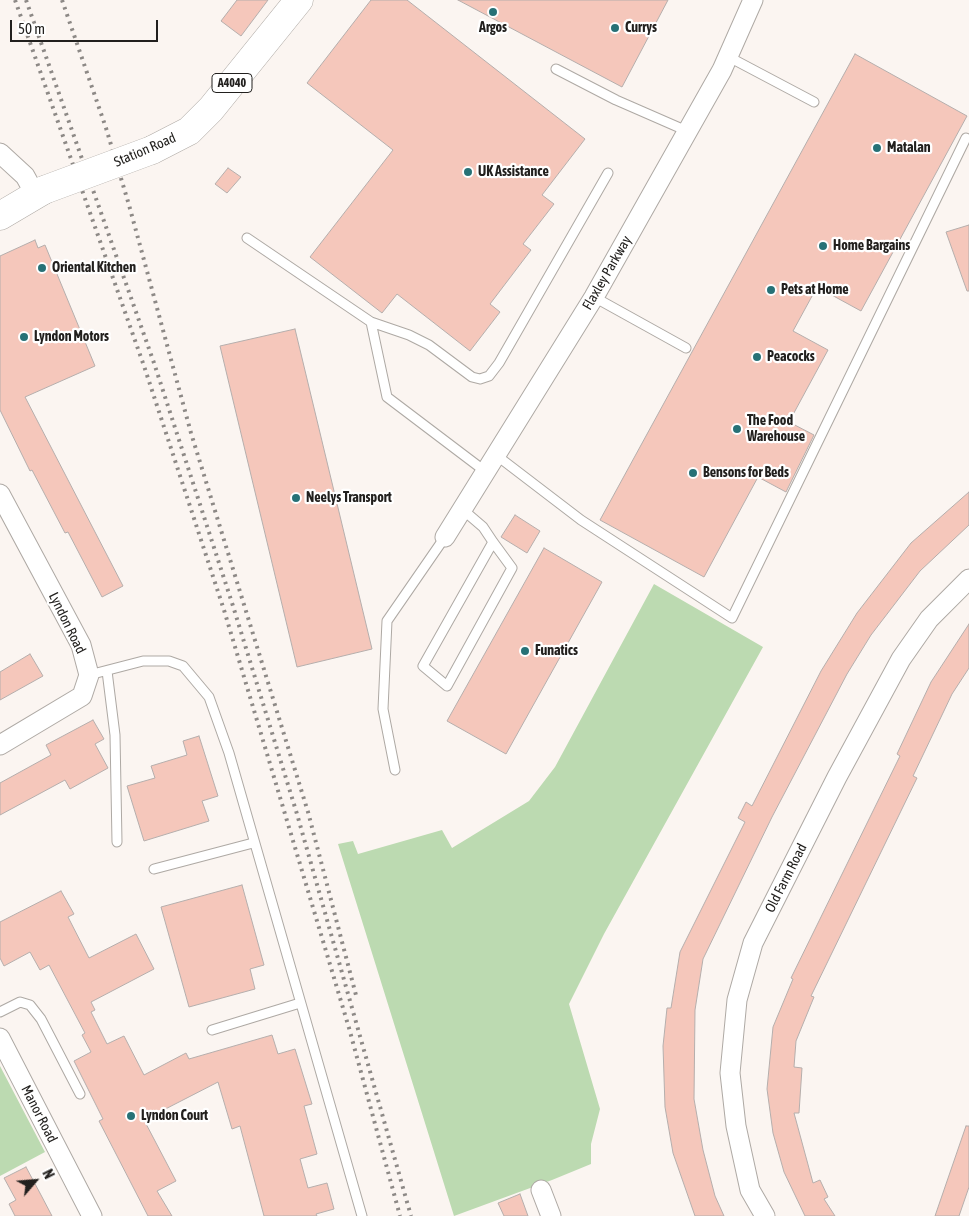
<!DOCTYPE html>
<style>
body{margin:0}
#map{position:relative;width:969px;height:1216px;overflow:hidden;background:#fbf5f1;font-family:"Asap Condensed",sans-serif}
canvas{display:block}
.north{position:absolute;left:10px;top:1156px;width:50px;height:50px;-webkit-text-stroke:4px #fff;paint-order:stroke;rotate:63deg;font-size:14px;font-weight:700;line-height:20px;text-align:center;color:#22201e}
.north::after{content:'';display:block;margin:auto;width:18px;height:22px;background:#22201e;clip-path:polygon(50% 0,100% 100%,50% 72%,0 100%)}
.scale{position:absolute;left:10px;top:20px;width:148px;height:22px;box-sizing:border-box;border:2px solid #22201e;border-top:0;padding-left:6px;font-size:15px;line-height:18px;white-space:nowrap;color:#22201e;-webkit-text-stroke:4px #fff;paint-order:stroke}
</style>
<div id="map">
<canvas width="969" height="1216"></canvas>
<div class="north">N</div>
<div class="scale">50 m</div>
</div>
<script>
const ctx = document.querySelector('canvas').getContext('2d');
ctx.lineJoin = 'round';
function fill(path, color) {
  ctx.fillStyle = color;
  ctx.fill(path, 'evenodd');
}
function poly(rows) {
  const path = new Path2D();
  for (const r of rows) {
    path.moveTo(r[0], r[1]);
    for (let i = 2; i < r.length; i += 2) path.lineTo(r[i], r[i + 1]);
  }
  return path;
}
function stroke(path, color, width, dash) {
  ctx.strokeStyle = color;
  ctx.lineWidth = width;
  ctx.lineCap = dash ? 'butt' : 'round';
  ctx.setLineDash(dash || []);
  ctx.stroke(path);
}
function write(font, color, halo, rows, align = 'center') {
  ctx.font = font + ' "Asap Condensed",sans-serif';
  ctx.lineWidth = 4.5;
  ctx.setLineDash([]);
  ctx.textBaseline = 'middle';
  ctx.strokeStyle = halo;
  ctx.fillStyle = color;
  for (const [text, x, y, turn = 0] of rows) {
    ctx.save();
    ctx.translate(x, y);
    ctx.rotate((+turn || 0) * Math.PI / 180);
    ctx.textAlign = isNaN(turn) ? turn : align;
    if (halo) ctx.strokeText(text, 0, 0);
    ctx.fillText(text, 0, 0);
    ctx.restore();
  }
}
fill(poly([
 [654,584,763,647,604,934,569,1004,600,1109,591,1144,591,1164,552,1180,454,1216,338,844,353,841,358,854,442,830,452,848,529,801,555,767],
 [0,1066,45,1152,0,1176]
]), '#bcdab1');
const building = poly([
 [237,0,268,0,241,36,221,21,237,0],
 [371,0,407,0,585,139,542,195,554,204,523,244,531,250,490,304,500,312,470,351,397,294,382,313,310,257,393,150,307,83,371,0],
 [458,0,668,0,622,87,458,0],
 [855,54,967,116,861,311,817,287,793,331,828,350,789,422,814,435,786,492,758,477,704,577,600,520,855,54],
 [228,168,241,177,227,193,215,184,228,168],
 [969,225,969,291,967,291,946,232,969,225],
 [35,240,38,248,45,245,95,366,25,397,123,586,102,597,68,532,65,533,32,470,30,471,0,410,0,256,35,240],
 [295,329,372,649,297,667,220,346,295,329],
 [969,492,969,525,920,571,871,635,847,674,772,817,703,959,695,1010,694,1099,703,1150,715,1196,724,1216,695,1216,673,1153,665,1107,663,1046,667,1008,671,1008,680,952,745,822,738,818,746,802,752,806,821,671,857,613,911,543,969,492],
 [515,515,540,531,527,553,501,537,515,515],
 [544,548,602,582,506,754,447,721,544,548],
 [969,624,969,668,952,694,913,776,917,778,811,996,814,997,796,1041,794,1067,802,1068,799,1113,794,1113,813,1183,820,1180,828,1197,824,1199,835,1216,805,1216,784,1172,773,1133,767,1089,773,1027,793,979,791,978,900,756,897,754,931,682,969,624],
 [30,654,43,676,0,700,0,672,30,654],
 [93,720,104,739,95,744,108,768,70,789,65,780,0,815,0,783,51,755,46,745,93,720],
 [199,736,218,796,202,801,209,821,144,841,127,786,155,778,151,766,187,755,183,741,199,736],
 [242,885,264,965,250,969,255,989,189,1007,161,907,242,885],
 [61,891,74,914,68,917,89,958,136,934,154,969,91,1002,95,1010,91,1012,107,1044,124,1036,144,1075,186,1053,189,1059,272,1035,278,1054,295,1049,312,1104,304,1106,317,1154,300,1159,308,1188,327,1183,334,1209,316,1214,317,1216,264,1216,240,1126,232,1129,218,1082,144,1120,176,1181,157,1191,172,1216,148,1216,99,1121,103,1119,74,1061,91,1052,82,1035,85,1033,49,965,40,970,30,952,4,966,0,958,0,922,61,891],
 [966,1126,969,1126,969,1187,959,1216,935,1216,966,1126],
 [26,1167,41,1195,52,1216,15,1216,9,1204,16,1200,4,1178,26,1167],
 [520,1194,528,1216,504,1216,498,1203,520,1194]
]);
fill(building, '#f5c7bb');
stroke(building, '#b5aeac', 1);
const service = poly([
 [727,56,814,102],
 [556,69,616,100,687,131],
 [247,238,371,322,387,397,486,472],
 [594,297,686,348],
 [371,322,409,335,429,345,472,377,480,379,489,376,499,363,608,173],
 [496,455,581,520,732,618,966,138],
 [462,509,483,527,493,542,512,568,447,686,423,666,493,542],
 [107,671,115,735,117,842],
 [89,675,143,661,169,661,183,666,209,697,229,753,362,1216],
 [395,770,383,709,387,621,445,537],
 [154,869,253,843],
 [0,1012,20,1002,30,1005,41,1019,80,1094],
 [212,1030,300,1003]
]);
const minor = poly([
 [0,153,25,176,35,194],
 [0,494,81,645,89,675,82,696,0,745],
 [445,537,594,297,722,70,753,0],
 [0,1038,92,1216],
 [541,1190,551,1216],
 [765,1216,750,1190,736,1126,730,1073,737,1000,753,943,837,777,901,659,929,619,969,579]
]);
const primary = poly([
 [152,150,189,131,211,109,299,0],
 [0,216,44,190]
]);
stroke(service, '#aea9a4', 11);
stroke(minor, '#aea9a4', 21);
stroke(primary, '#aea9a4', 29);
stroke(service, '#fff', 9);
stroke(minor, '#fff', 19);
stroke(primary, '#fff', 28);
stroke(poly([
 [15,0,144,366,224,610,349,1028,400,1216],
 [26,0,154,363,233,606,297,814,411,1216],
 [62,0,106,128,129,205,191,433,308,812,357,999]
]), '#8d8986', 4, [2.5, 5]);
const primaryBridge = poly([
 [44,190,152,150]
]);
stroke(primaryBridge, '#aea9a4', 29, []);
stroke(primaryBridge, '#fff', 28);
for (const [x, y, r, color] of [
 [493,12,5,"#277176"],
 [615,28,5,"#277176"],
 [877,148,5,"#277176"],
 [468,172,5,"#277176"],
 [823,246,5,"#277176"],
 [42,268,5,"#277176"],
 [771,290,5,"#277176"],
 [24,337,5,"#277176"],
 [757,357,5,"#277176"],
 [737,429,5,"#277176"],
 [693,473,5,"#277176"],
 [296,498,5,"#277176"],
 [525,651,5,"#277176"],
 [131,1116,5,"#277176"]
]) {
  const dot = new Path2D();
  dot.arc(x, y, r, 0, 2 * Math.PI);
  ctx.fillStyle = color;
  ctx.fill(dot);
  stroke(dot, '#fff', 2);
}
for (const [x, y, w] of [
 [232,83,40]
]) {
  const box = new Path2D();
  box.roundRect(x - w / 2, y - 9.5, w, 19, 4);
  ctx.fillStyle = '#fff';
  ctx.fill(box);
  stroke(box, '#22201e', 1);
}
write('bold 12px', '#22201e', null, [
 ["A4040",232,83]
]);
write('bold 14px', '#22201e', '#fff', [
 ["Argos",493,28,"center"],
 ["Currys",625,28],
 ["Matalan",887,148],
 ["UK Assistance",478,172],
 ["Home Bargains",833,246],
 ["Oriental Kitchen",52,268],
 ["Pets at Home",781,290],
 ["Lyndon Motors",34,337],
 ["Peacocks",767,357],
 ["The Food",747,421],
 ["Warehouse",747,437],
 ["Bensons for Beds",703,473],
 ["Neelys Transport",306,498],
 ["Funatics",535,651],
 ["Lyndon Court",141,1116]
], 'left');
write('14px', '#22201e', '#fff', [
 ["Station Road",145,150,-23],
 ["Flaxley Parkway",607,273,-60],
 ["Lyndon Road",67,623,64],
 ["Old Farm Road",786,878,-63],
 ["Manor Road",39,1114,63]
]);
</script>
